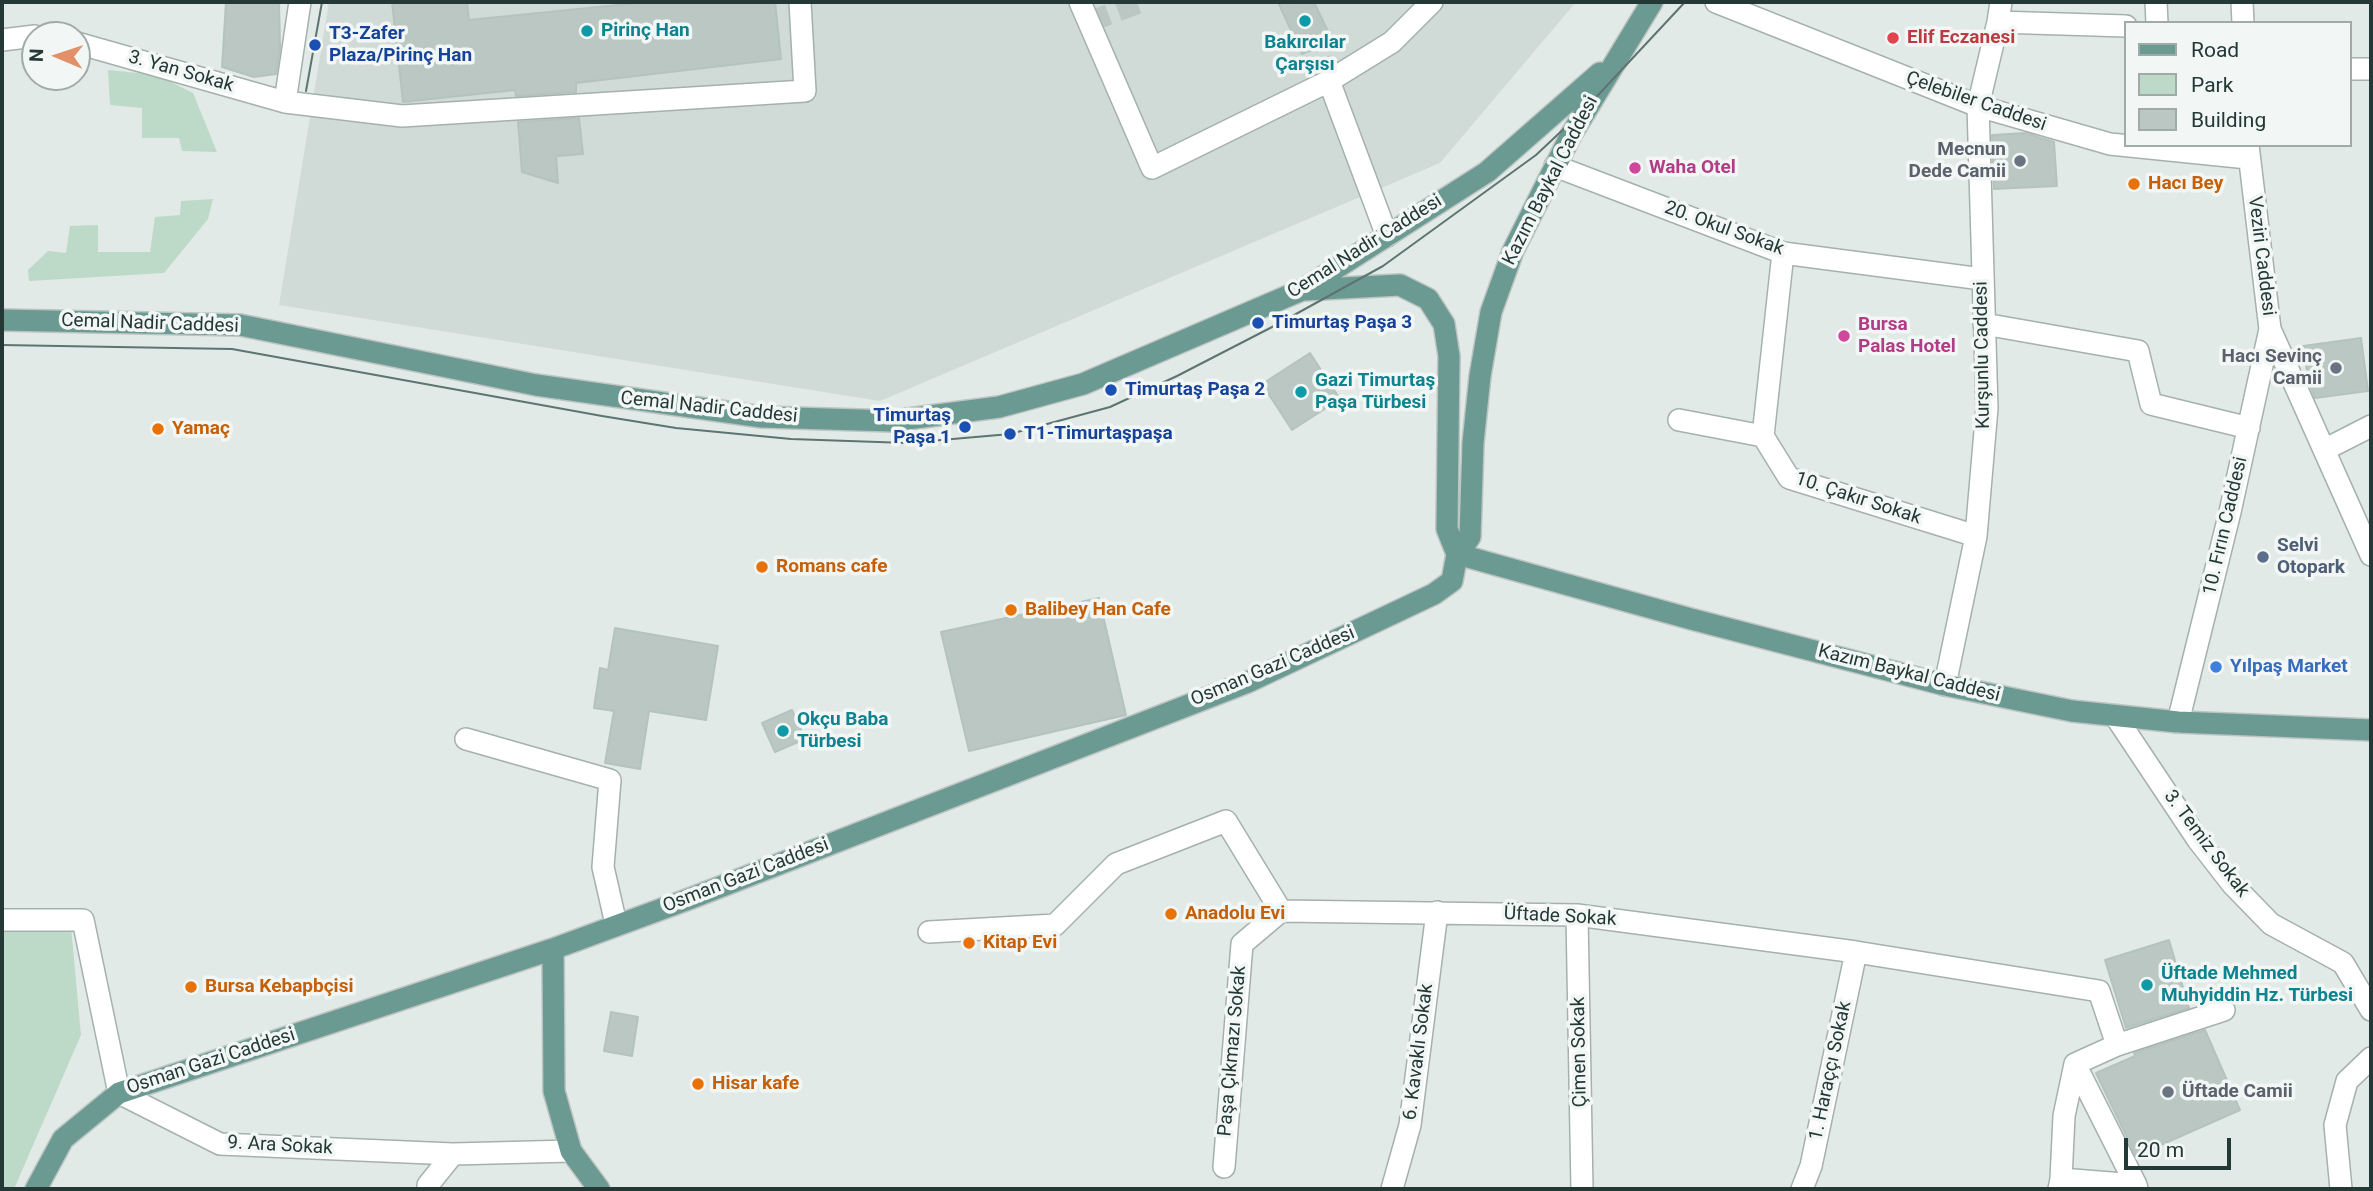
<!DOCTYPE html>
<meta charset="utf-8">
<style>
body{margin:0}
#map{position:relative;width:2373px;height:1191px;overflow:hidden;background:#e2eae7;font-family:Roboto,sans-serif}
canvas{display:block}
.frame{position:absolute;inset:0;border:4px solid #243935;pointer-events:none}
.legend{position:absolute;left:2124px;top:21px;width:228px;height:126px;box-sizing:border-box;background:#f2f7f5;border:2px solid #a0aba8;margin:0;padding:9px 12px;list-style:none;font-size:21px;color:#243935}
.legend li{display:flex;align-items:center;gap:14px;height:35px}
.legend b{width:35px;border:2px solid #a0aba8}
.north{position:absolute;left:21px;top:21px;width:70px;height:70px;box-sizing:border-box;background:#f2f7f5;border:2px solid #a0aba8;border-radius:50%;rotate:272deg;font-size:19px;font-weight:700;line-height:28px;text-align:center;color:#243935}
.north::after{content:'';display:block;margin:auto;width:24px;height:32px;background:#e19069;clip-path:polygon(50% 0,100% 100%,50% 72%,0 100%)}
.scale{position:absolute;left:2124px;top:1138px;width:107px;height:32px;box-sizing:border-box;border:4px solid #243935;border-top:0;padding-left:9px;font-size:21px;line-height:24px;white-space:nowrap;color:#243935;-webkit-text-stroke:5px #f2f7f5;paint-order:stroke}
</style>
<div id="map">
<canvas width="2373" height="1191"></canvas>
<div class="frame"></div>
<ul class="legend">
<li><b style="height:9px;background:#6b9a92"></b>Road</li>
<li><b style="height:19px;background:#bdd9c7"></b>Park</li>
<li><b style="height:19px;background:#bac7c3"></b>Building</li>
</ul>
<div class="north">N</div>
<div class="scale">20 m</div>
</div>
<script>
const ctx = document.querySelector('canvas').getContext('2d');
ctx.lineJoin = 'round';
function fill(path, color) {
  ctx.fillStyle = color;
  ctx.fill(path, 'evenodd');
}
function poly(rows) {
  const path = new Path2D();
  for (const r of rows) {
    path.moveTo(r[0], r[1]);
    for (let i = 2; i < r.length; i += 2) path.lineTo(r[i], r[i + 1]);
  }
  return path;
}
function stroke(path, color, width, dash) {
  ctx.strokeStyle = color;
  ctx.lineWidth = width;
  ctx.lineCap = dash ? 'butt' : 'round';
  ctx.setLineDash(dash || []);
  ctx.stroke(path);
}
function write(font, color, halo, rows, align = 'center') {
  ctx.font = font + ' Roboto,sans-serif';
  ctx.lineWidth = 7;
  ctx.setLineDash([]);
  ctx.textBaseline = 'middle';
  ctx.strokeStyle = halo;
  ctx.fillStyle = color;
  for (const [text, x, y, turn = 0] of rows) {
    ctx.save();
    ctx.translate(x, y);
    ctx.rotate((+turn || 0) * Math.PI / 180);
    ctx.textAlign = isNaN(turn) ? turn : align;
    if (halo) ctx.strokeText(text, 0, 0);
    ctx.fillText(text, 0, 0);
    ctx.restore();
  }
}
fill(poly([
 [329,2,1576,2,1440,163,880,401,279,305]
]), '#d0dad6');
fill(poly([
 [108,70,157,75,193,93,217,152,182,151,179,138,142,138,142,108,110,105],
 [213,199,208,219,164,273,29,281,28,270,48,251,66,253,70,226,98,225,98,252,150,252,155,217,180,215,181,201],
 [71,927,81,1035,14,1189,2,1189,2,928]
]), '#bdd9c7');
const building = poly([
 [226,2,279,2,280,48,276,74,254,77,222,67,226,2],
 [392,2,467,2,469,20,648,2,775,2,781,59,576,83,576,92,516,96,515,90,403,102,392,2],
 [1278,2,1314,2,1332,40,1302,54,1278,2],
 [579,118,583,154,556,156,558,183,522,172,518,122,579,118],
 [2025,133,2054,142,2057,186,1994,189,1992,135,2025,133],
 [2361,338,2368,391,2315,398,2309,383,2303,346,2361,338],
 [1310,353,1340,399,1292,430,1262,384,1310,353],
 [1099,598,1126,715,969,751,941,632,1099,598],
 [615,628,718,646,706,720,649,711,640,769,605,763,614,711,594,708,600,668,608,670,615,628],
 [792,710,805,739,775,752,762,723,792,710],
 [2169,940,2189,1008,2126,1028,2105,960,2169,940],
 [611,1012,638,1017,632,1056,604,1051,611,1012],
 [2205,1030,2240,1110,2136,1156,2096,1073,2135,1056,2134,1053,2205,1030]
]);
fill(building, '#bac7c3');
stroke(building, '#b5c3be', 2);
stroke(poly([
 [1296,2,1317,47,1329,81],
 [1089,22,1141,2]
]), '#bcc7c3', 21, [21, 10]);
const minor = poly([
 [1080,2,1152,168,1329,81,1392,42,1432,2],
 [1716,2,1978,106,2110,144,2248,158],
 [2156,2,2157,23],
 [2242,2,2243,23],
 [1998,22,2126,26],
 [2,40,35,36],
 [77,43,285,102,402,116,805,91,800,2],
 [2350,69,2371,69],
 [1329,81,1387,236],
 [285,102,300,2],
 [2248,145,2270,329,2371,555],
 [1555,166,1783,253,1982,279],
 [1984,324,2138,351,2151,404,2249,428],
 [1679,420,1763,436,1789,478,1976,536],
 [1763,436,1783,253],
 [2324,450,2371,426],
 [1945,685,1976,536,1987,408,1978,106,1998,22,2001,2],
 [2116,717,2198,840,2233,885,2271,924,2343,963,2371,1010],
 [2178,722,2230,512,2270,329],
 [466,739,610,780,603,867,616,924],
 [1281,911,1577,915,1856,952,2099,991,2117,1045,2224,1010],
 [1577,915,1582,1189],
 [2,920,83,920,119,1093,220,1144,453,1154],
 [929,932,1055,925,1116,864,1226,821,1281,911],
 [2117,1045,2075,1064,2136,1185],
 [1224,1167,1242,944,1281,911],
 [2061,1179,2064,1116,2075,1064],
 [428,1189,428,1185,453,1154,571,1151],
 [1392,1189,1410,1125,1437,912],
 [1802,1189,1811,1166,1856,952],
 [2059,1189,2061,1179,2136,1185,2137,1189],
 [2341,1189,2335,1125,2347,1081,2371,1058]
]);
const major = poly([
 [1304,290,1400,285,1428,299,1444,324,1449,356,1447,529,1457,554],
 [2,320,240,325,536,385,762,417,892,421,999,407,1083,384,1302,290,1487,172,1600,73],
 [1457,554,1691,619,1945,685,2072,711,2178,722,2371,730],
 [553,949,554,1091,571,1151,599,1189],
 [36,1189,63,1139,119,1093,553,949,689,899,1248,682,1434,594,1452,581,1457,554,1470,537,1473,443,1480,376,1491,312,1513,251,1571,135,1652,2]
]);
stroke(minor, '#a5b1ae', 24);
stroke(major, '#bdc4c2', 24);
stroke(minor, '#fff', 21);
stroke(major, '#6b9a92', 21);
stroke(poly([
 [306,91,322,2],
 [2,345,232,349,602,416,676,428,791,439,907,443,1010,434,1110,407,1177,376,1276,325,1383,266,1536,155,1587,107,1685,2]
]), '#5e7470', 2);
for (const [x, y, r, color] of [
 [1305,21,7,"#0f9aa8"],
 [587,31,7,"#0f9aa8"],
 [1893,38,7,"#e0444e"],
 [315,45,7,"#1a4fb4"],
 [2020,161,7,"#6b7280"],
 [1635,168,7,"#d1479c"],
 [2134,184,7,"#e8710a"],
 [1258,323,7,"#1a4fb4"],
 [1844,336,7,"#d1479c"],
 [2336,368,7,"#6b7280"],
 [1111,390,7,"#1a4fb4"],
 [1301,392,7,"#0f9aa8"],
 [965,427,7,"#1a4fb4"],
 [158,429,7,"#e8710a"],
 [1010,434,7,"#1a4fb4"],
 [2263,557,7,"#5c6f8a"],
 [762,567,7,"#e8710a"],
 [1011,610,7,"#e8710a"],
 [2216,667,7,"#3f7fe0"],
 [783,731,7,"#0f9aa8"],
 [1171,914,7,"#e8710a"],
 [969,943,7,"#e8710a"],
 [2147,985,7,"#0f9aa8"],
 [191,987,7,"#e8710a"],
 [698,1084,7,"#e8710a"],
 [2168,1092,7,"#6b7280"]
]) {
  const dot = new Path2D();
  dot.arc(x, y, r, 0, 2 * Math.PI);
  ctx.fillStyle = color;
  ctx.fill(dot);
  stroke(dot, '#f2f7f5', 2.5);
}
write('bold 19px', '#0d838f', '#f2f7f5', [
 ["Pirinç Han",601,31],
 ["Bakırcılar",1305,43,"center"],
 ["Çarşısı",1305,65,"center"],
 ["Gazi Timurtaş",1315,381],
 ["Paşa Türbesi",1315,403],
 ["Okçu Baba",797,720],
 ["Türbesi",797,742],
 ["Üftade Mehmed",2161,974],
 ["Muhyiddin Hz. Türbesi",2161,996]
], 'left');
write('bold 19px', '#164399', '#f2f7f5', [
 ["T3-Zafer",329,34],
 ["Plaza/Pirinç Han",329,56],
 ["Timurtaş Paşa 3",1272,323],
 ["Timurtaş Paşa 2",1125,390],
 ["Timurtaş",951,416,"right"],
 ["Paşa 1",951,438,"right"],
 ["T1-Timurtaşpaşa",1024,434]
], 'left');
write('bold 19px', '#be3a42', '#f2f7f5', [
 ["Elif Eczanesi",1907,38]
], 'left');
write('19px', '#243935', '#f2f7f5', [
 ["3. Yan Sokak",181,72,16],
 ["Çelebiler Caddesi",1976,102,19],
 ["Kazım Baykal Caddesi",1551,181,-63],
 ["20. Okul Sokak",1724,229,20],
 ["Cemal Nadir Caddesi",1365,247,-32],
 ["Veziri Caddesi",2261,256,83],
 ["Cemal Nadir Caddesi",150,324,2],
 ["Kurşunlu Caddesi",1983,355,-91],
 ["Cemal Nadir Caddesi",709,408,6],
 ["10. Çakır Sokak",1858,499,18],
 ["10. Fırın Caddesi",2226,526,-77],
 ["Osman Gazi Caddesi",1273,667,-23],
 ["Kazım Baykal Caddesi",1909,674,14],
 ["3. Temiz Sokak",2206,844,53],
 ["Osman Gazi Caddesi",746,876,-21],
 ["Üftade Sokak",1560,917,3],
 ["Paşa Çıkmazı Sokak",1233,1051,-85],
 ["6. Kavaklı Sokak",1419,1052,-83],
 ["Çimen Sokak",1580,1052,-91],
 ["Osman Gazi Caddesi",211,1062,-18],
 ["1. Haraççı Sokak",1831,1071,-78],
 ["9. Ara Sokak",280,1146,3]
]);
write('bold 19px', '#5b616d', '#f2f7f5', [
 ["Mecnun",2006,150],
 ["Dede Camii",2006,172],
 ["Hacı Sevinç",2322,357],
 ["Camii",2322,379],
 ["Üftade Camii",2182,1092,"left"]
], 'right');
write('bold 19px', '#b23c85', '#f2f7f5', [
 ["Waha Otel",1649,168],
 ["Bursa",1858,325],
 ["Palas Hotel",1858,347]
], 'left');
write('bold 19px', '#c56008', '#f2f7f5', [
 ["Hacı Bey",2148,184],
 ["Yamaç",172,429],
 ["Romans cafe",776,567],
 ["Balibey Han Cafe",1025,610],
 ["Anadolu Evi",1185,914],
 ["Kitap Evi",983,943],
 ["Bursa Kebapbçisi",205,987],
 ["Hisar kafe",712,1084]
], 'left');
write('bold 19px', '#4e5e75', '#f2f7f5', [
 ["Selvi",2277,546],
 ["Otopark",2277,568]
], 'left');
write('bold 19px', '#366cbe', '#f2f7f5', [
 ["Yılpaş Market",2230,667]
], 'left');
</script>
